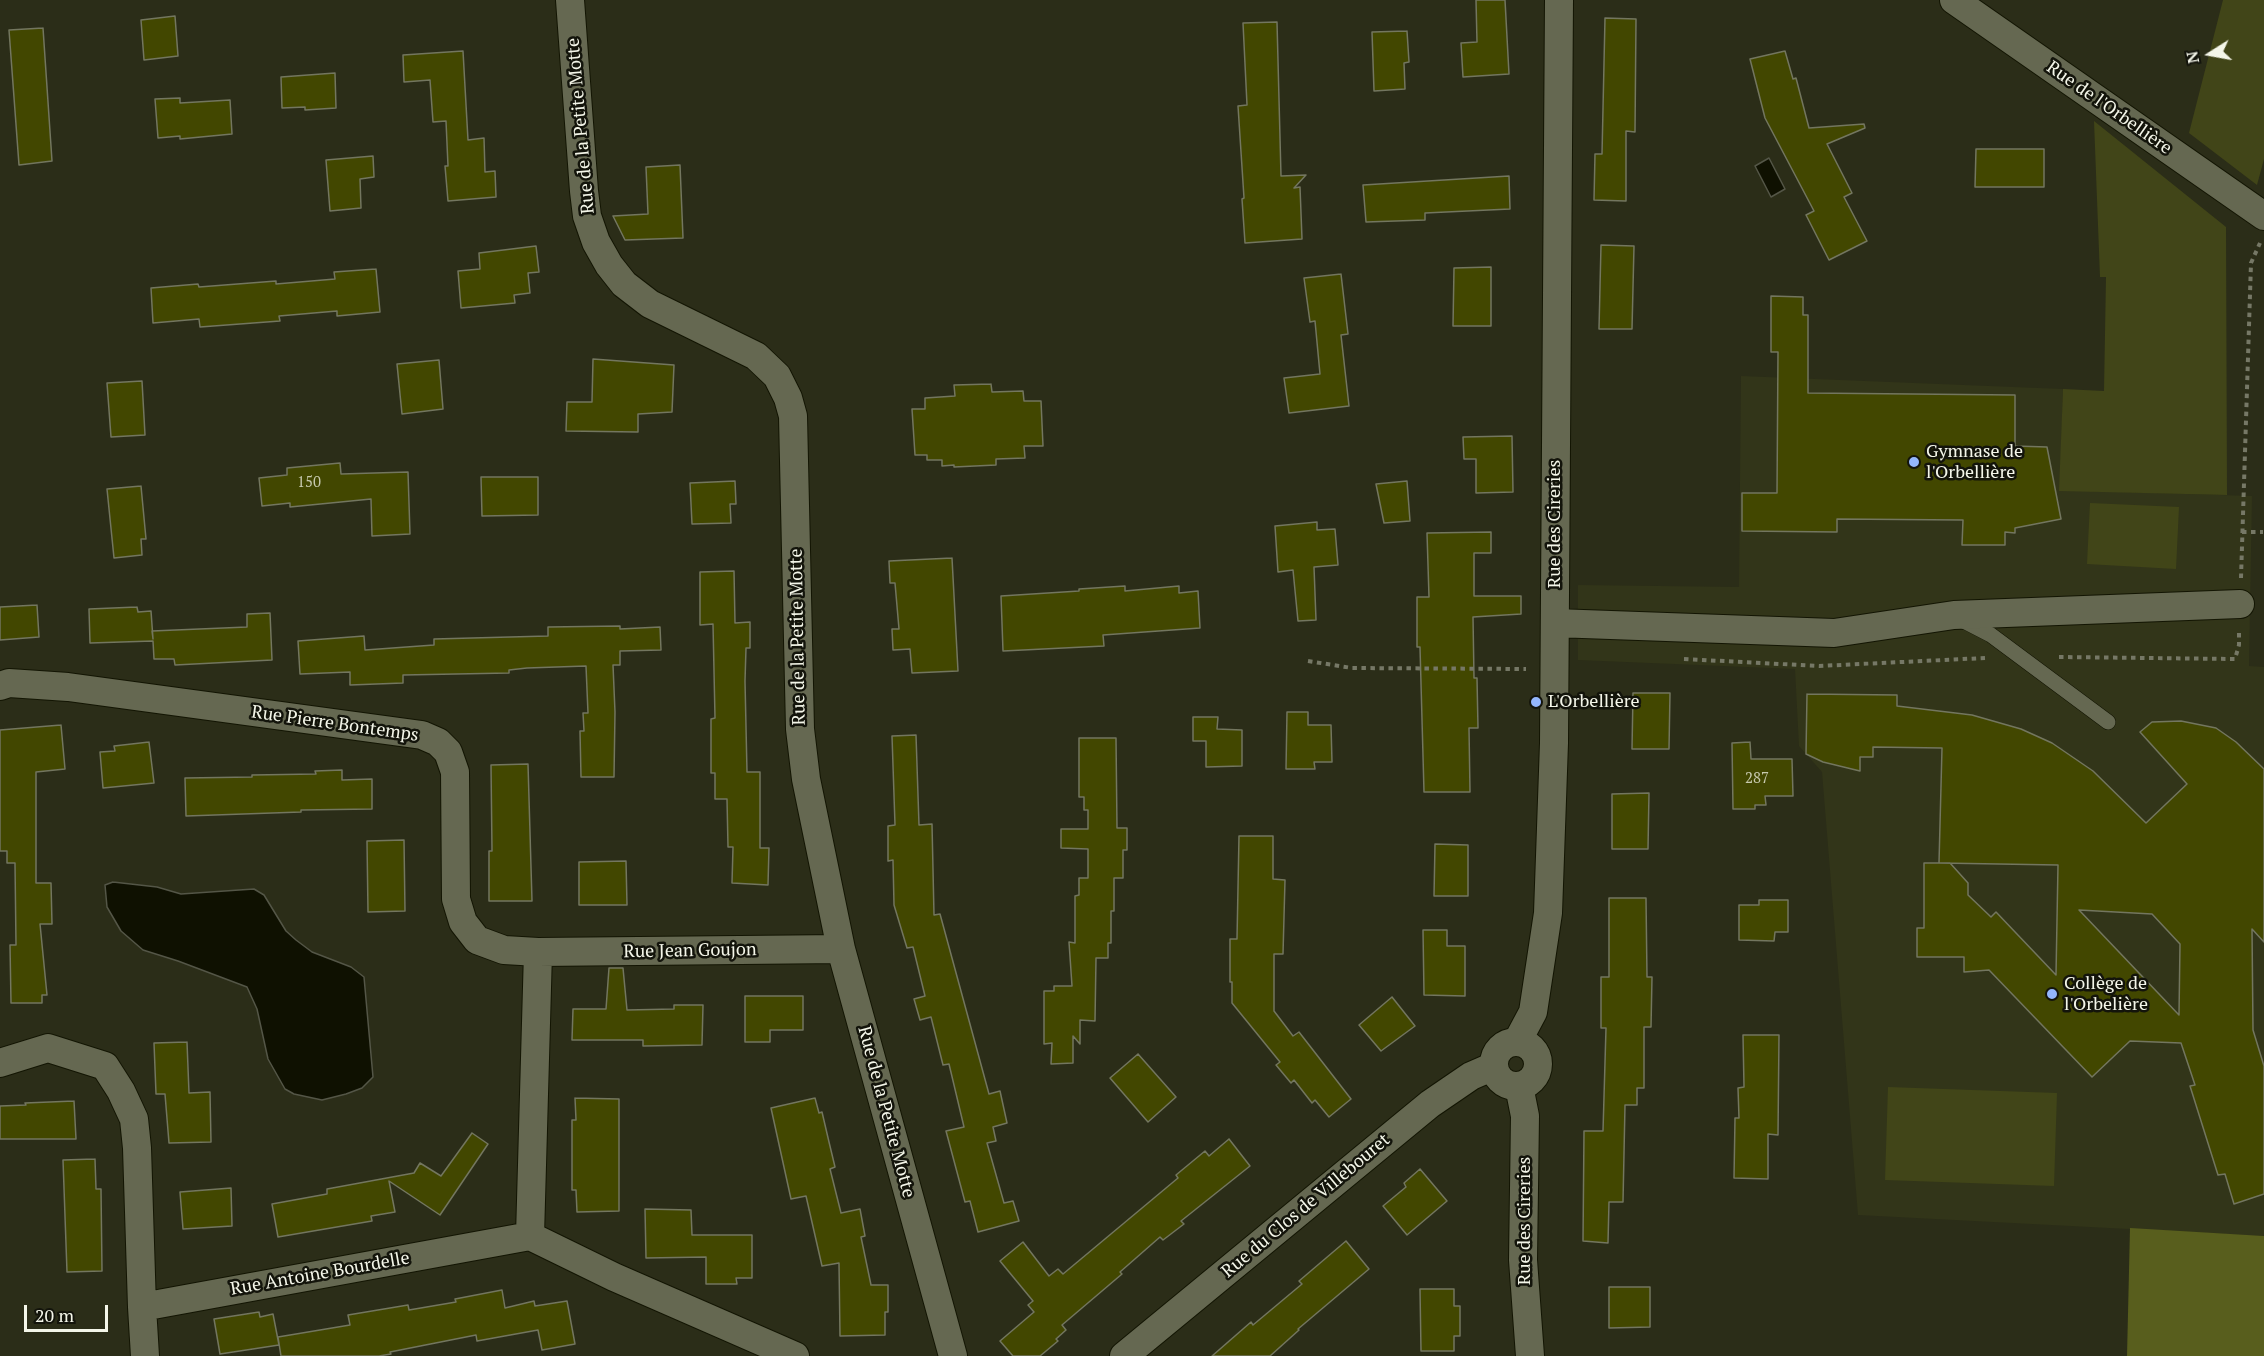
<!DOCTYPE html>
<meta charset="utf-8">
<style>
body{margin:0}
#map{position:relative;width:2264px;height:1356px;overflow:hidden;background:#2b2d18;font-family:"PT Serif",serif}
canvas{display:block}
.north{position:absolute;left:2180px;top:24px;width:60px;height:60px;-webkit-text-stroke:4px #13140b;paint-order:stroke;rotate:259deg;font-size:16px;font-weight:700;line-height:24px;text-align:center;color:#f4f6e9}
.north::after{content:'';display:block;margin:auto;width:21px;height:27px;background:#f4f6e9;clip-path:polygon(50% 0,100% 100%,50% 72%,0 100%)}
.scale{position:absolute;left:24px;top:1305px;width:84px;height:27px;box-sizing:border-box;border:3px solid #f4f6e9;border-top:0;padding-left:8px;font-size:18px;line-height:21px;white-space:nowrap;color:#f4f6e9;-webkit-text-stroke:4px #13140b;paint-order:stroke}
</style>
<div id="map">
<canvas width="2264" height="1356"></canvas>
<div class="north">N</div>
<div class="scale">20 m</div>
</div>
<script>
const ctx = document.querySelector('canvas').getContext('2d');
ctx.lineJoin = 'round';
function fill(path, color) {
  ctx.fillStyle = color;
  ctx.fill(path, 'evenodd');
}
function poly(rows) {
  const path = new Path2D();
  for (const r of rows) {
    if (r.length === 3) {
      path.moveTo(r[0] + r[2], r[1]);
      path.arc(r[0], r[1], r[2], 0, 2 * Math.PI);
      continue;
    }
    path.moveTo(r[0], r[1]);
    for (let i = 2; i < r.length; i += 2) path.lineTo(r[i], r[i + 1]);
  }
  return path;
}
function stroke(path, color, width, dash) {
  ctx.strokeStyle = color;
  ctx.lineWidth = width;
  ctx.lineCap = dash ? 'butt' : 'round';
  ctx.setLineDash(dash || []);
  ctx.stroke(path);
}
function write(font, color, halo, rows, align = 'center') {
  ctx.font = font + ' "PT Serif",serif';
  ctx.lineWidth = 5;
  ctx.setLineDash([]);
  ctx.textBaseline = 'middle';
  ctx.strokeStyle = halo;
  ctx.fillStyle = color;
  for (const [text, x, y, turn = 0] of rows) {
    ctx.save();
    ctx.translate(x, y);
    ctx.rotate((+turn || 0) * Math.PI / 180);
    ctx.textAlign = isNaN(turn) ? turn : align;
    if (halo) ctx.strokeText(text, 0, 0);
    ctx.fillText(text, 0, 0);
    ctx.restore();
  }
}
fill(poly([
 [1741,376,2063,389,2060,490,2252,496,2249,666,2264,667,2264,1236,1858,1215,1822,772,1799,746,1795,669,1578,660,1578,585,1739,587]
]), '#323519');
fill(poly([
 [2223,0,2264,0,2264,159,2257,185,2189,133],
 [2094,121,2226,227,2227,495,2059,491,2063,389,2104,391,2106,277,2100,277],
 [2090,503,2179,507,2176,569,2087,564],
 [1888,1087,2057,1093,2054,1186,1885,1180]
]), '#414518');
fill(poly([
 [2130,1228,2264,1236,2264,1356,2127,1356]
]), '#585e1d');
const water = poly([
 [1769,158,1785,189,1771,197,1755,166,1769,158],
 [113,882,157,887,181,894,254,889,264,895,286,931,296,940,312,952,351,967,364,977,373,1077,362,1088,346,1094,322,1100,294,1094,285,1089,268,1059,257,1009,247,987,178,961,143,950,121,931,107,907,105,885,113,882]
]);
fill(water, '#0f1101');
stroke(water, '#545647', 1.5);
const building = poly([
 [1476,0,1505,0,1509,74,1463,77,1461,43,1477,42,1476,0],
 [175,16,178,56,144,60,141,20,175,16],
 [1605,18,1636,19,1635,132,1626,131,1626,201,1594,200,1595,154,1602,154,1605,18],
 [1277,22,1281,176,1306,175,1294,188,1300,187,1302,239,1245,243,1242,199,1244,198,1238,106,1247,105,1243,23,1277,22],
 [43,28,52,161,19,165,9,30,43,28],
 [1407,31,1409,62,1404,63,1405,89,1374,91,1372,32,1407,31],
 [463,51,468,140,484,138,485,172,495,171,496,197,448,201,445,166,448,166,446,121,433,122,430,80,404,82,403,55,463,51],
 [1785,51,1793,79,1796,78,1809,128,1864,124,1865,128,1827,144,1852,193,1844,197,1867,241,1829,260,1806,215,1814,211,1765,118,1750,59,1785,51],
 [335,73,336,108,305,110,305,107,282,108,281,77,335,73],
 [180,98,180,103,230,100,232,134,180,139,180,136,158,138,155,99,180,98],
 [1976,149,2044,149,2044,187,1975,187,1976,149],
 [373,156,374,177,360,179,361,208,330,211,326,160,373,156],
 [680,165,683,238,625,240,613,216,648,214,646,167,680,165],
 [1509,176,1510,209,1425,213,1425,220,1366,222,1363,185,1509,176],
 [1601,245,1634,246,1632,329,1599,329,1601,245],
 [536,246,539,272,528,273,530,293,514,295,515,303,461,308,458,271,480,269,479,253,536,246],
 [1491,267,1491,326,1453,326,1454,268,1491,267],
 [376,269,380,312,337,316,337,311,279,316,280,321,200,327,199,319,153,323,151,288,198,284,199,287,276,281,276,284,335,279,334,272,376,269],
 [1341,274,1348,334,1341,335,1349,406,1289,413,1284,378,1320,374,1315,321,1310,322,1304,278,1341,274],
 [1771,296,1803,297,1803,315,1808,315,1808,393,2015,395,2015,446,2047,447,2061,519,2015,528,2015,533,2005,532,2005,545,1962,545,1963,520,1837,519,1837,532,1742,531,1742,493,1777,493,1778,352,1771,352,1771,296],
 [593,359,674,365,672,412,638,414,638,432,566,431,567,402,592,402,593,359],
 [439,360,443,409,402,414,397,364,439,360],
 [142,381,145,435,111,437,107,383,142,381],
 [991,384,992,392,1023,391,1024,401,1041,401,1043,446,1024,446,1025,458,996,459,996,465,954,467,954,465,942,466,942,460,927,460,927,455,915,455,912,409,925,409,925,398,955,396,954,385,991,384],
 [1512,436,1513,492,1476,493,1476,459,1464,459,1463,437,1512,436],
 [340,463,341,474,408,472,410,534,372,536,371,499,290,507,290,503,262,506,259,478,287,475,287,468,340,463],
 [481,477,538,477,538,515,482,516,481,477],
 [735,481,736,504,730,504,731,523,692,524,690,483,735,481],
 [1407,481,1410,521,1384,523,1376,484,1407,481],
 [141,486,146,539,141,539,142,555,114,558,107,489,141,486],
 [1317,522,1317,530,1335,529,1338,565,1314,567,1316,620,1298,621,1293,570,1278,572,1275,526,1317,522],
 [1491,532,1491,553,1474,553,1474,596,1521,596,1521,614,1473,617,1474,678,1477,678,1478,728,1469,728,1470,792,1424,792,1420,647,1417,647,1417,597,1429,597,1427,533,1491,532],
 [952,558,958,671,912,673,910,649,893,650,892,629,899,629,895,583,890,583,889,561,952,558],
 [734,571,735,623,750,622,750,648,746,648,745,681,747,772,760,772,760,848,769,848,768,885,732,883,733,847,728,847,727,799,715,799,715,773,711,773,711,719,715,718,713,624,700,625,700,572,734,571],
 [1125,586,1125,591,1179,586,1179,593,1198,591,1200,628,1103,635,1104,646,1003,651,1001,596,1079,591,1079,589,1125,586],
 [37,605,39,637,0,640,0,607,37,605],
 [137,607,138,612,151,611,153,639,152,631,247,627,247,614,270,613,272,660,175,665,174,659,154,659,153,641,90,643,89,609,137,607],
 [620,626,620,629,660,627,661,650,620,651,620,665,613,665,615,712,614,777,581,777,580,731,584,731,583,713,588,713,586,666,527,668,509,670,509,673,403,675,403,683,350,685,350,672,300,674,298,641,364,636,365,650,434,645,434,639,548,636,548,627,620,626],
 [1633,693,1670,693,1669,749,1632,749,1633,693],
 [1807,694,1897,695,1897,706,1972,715,2021,729,2052,743,2093,771,2146,823,2187,784,2140,732,2152,722,2181,721,2216,728,2236,742,2264,769,2264,942,2252,929,2253,1030,2264,1066,2264,1194,2234,1204,2225,1174,2218,1175,2190,1086,2195,1085,2181,1043,2130,1041,2092,1077,1989,970,1964,972,1964,957,1917,957,1917,928,1924,928,1924,863,1950,863,1968,883,1968,895,1991,917,1996,912,2056,975,2058,865,1939,863,1942,748,1873,747,1873,757,1860,757,1860,771,1823,762,1806,754,1807,694],
 [2079,910,2152,914,2180,944,2179,1015,2079,910],
 [1287,712,1308,712,1308,725,1331,725,1332,762,1314,762,1315,769,1286,769,1287,712],
 [1193,717,1218,717,1217,729,1242,730,1242,766,1206,767,1206,741,1193,741,1193,717],
 [61,725,65,769,36,772,36,883,51,883,52,924,40,924,47,995,42,995,42,1003,11,1003,10,945,16,945,15,863,7,863,7,851,0,851,0,730,61,725],
 [916,735,919,825,932,824,934,915,940,914,989,1094,1000,1091,1007,1123,993,1127,996,1141,987,1143,1004,1203,1013,1201,1019,1221,978,1232,970,1201,965,1202,946,1131,964,1127,949,1064,943,1065,931,1017,920,1020,914,999,925,996,913,947,907,948,894,905,893,860,888,861,888,826,895,825,892,736,916,735],
 [1079,738,1116,738,1117,828,1127,828,1127,850,1123,850,1123,878,1114,878,1114,911,1111,911,1111,943,1108,943,1108,958,1096,958,1095,1021,1080,1020,1080,1044,1073,1036,1073,1063,1051,1064,1052,1043,1044,1044,1044,991,1054,991,1054,986,1072,986,1069,942,1075,943,1075,896,1079,895,1079,878,1088,878,1088,849,1061,848,1061,829,1088,829,1088,810,1084,810,1084,797,1079,797,1079,738],
 [149,742,154,783,103,788,100,752,115,751,114,746,149,742],
 [1750,742,1751,759,1792,759,1793,796,1765,796,1766,805,1755,805,1755,809,1733,809,1732,743,1750,742],
 [528,764,532,901,489,901,489,851,492,851,491,765,528,764],
 [342,770,342,780,372,779,372,809,301,810,301,812,186,816,185,778,252,777,252,775,316,774,315,771,342,770],
 [1649,793,1648,849,1612,849,1612,794,1649,793],
 [1239,836,1273,836,1273,879,1285,880,1283,954,1274,954,1274,1011,1293,1036,1299,1032,1351,1099,1329,1117,1315,1100,1312,1103,1294,1080,1291,1083,1276,1065,1280,1062,1232,1003,1232,982,1230,982,1230,939,1237,939,1239,836],
 [404,840,405,911,368,912,367,841,404,840],
 [1435,844,1468,845,1468,896,1434,896,1435,844],
 [626,861,627,905,579,905,579,862,626,861],
 [1609,898,1646,898,1647,977,1652,977,1651,1027,1644,1027,1644,1088,1637,1088,1637,1105,1625,1105,1623,1202,1609,1202,1608,1243,1583,1241,1584,1131,1603,1131,1606,1028,1601,1028,1601,977,1609,977,1609,898],
 [1759,900,1788,900,1788,932,1775,932,1774,941,1739,940,1739,905,1759,905,1759,900],
 [1423,930,1447,930,1447,946,1465,946,1465,996,1424,995,1423,930],
 [609,968,623,968,627,1010,674,1009,674,1005,703,1005,702,1045,643,1046,643,1040,572,1040,573,1009,606,1009,609,968],
 [745,996,803,996,803,1030,770,1030,770,1042,745,1042,745,996],
 [1392,997,1415,1026,1381,1051,1359,1025,1392,997],
 [1743,1035,1779,1035,1778,1135,1768,1134,1768,1179,1734,1178,1735,1118,1739,1118,1738,1088,1744,1087,1743,1035],
 [187,1042,189,1093,210,1092,211,1142,169,1143,165,1094,156,1094,154,1043,187,1042],
 [1138,1054,1176,1097,1148,1122,1110,1078,1138,1054],
 [575,1098,619,1099,619,1211,577,1212,576,1190,572,1190,572,1120,576,1120,575,1098],
 [815,1098,819,1113,822,1112,829,1142,835,1167,830,1169,841,1213,860,1209,865,1236,861,1237,871,1285,888,1285,888,1312,885,1312,885,1335,840,1336,839,1263,822,1266,806,1196,791,1199,771,1108,815,1098],
 [74,1101,76,1139,0,1139,0,1106,26,1105,25,1103,74,1101],
 [472,1133,488,1144,440,1215,389,1181,395,1212,371,1216,372,1221,278,1237,272,1204,327,1194,327,1189,414,1173,420,1163,441,1176,472,1133],
 [1229,1139,1250,1166,1181,1221,1184,1224,1163,1240,1160,1237,1120,1272,1122,1274,1062,1325,1066,1330,1056,1339,1058,1341,1040,1356,1013,1356,1000,1341,1034,1312,1028,1305,1033,1301,1000,1261,1023,1242,1049,1276,1058,1269,1063,1274,1178,1178,1176,1175,1205,1151,1209,1156,1229,1139],
 [95,1159,96,1189,101,1189,102,1271,67,1272,63,1160,95,1159],
 [1420,1169,1447,1201,1407,1235,1383,1206,1406,1187,1404,1183,1420,1169],
 [231,1188,232,1226,183,1229,180,1192,231,1188],
 [645,1209,691,1210,692,1235,752,1235,752,1278,736,1278,737,1284,706,1284,706,1257,646,1258,645,1209],
 [1346,1241,1369,1269,1298,1329,1299,1330,1270,1356,1212,1356,1251,1322,1253,1325,1302,1284,1299,1281,1346,1241],
 [1609,1287,1650,1287,1650,1327,1609,1328,1609,1287],
 [1420,1289,1454,1289,1454,1306,1460,1306,1460,1336,1454,1336,1454,1351,1421,1351,1420,1289],
 [502,1290,505,1308,534,1301,535,1306,567,1301,575,1344,542,1350,538,1330,477,1341,476,1335,390,1352,391,1354,379,1356,281,1356,278,1337,350,1325,348,1315,408,1305,409,1310,456,1302,455,1299,502,1290],
 [259,1312,260,1317,273,1314,279,1345,220,1354,214,1319,259,1312]
]);
fill(building, '#424700');
stroke(building, '#73765f', 1.5);
const service = poly([
 [1962,620,1991,635,2108,722]
]);
const minor = poly([
 [570,0,584,191,587,216,596,242,609,265,624,284,650,304,756,356,777,376,788,398,793,416,800,729,806,779,841,949,953,1356],
 [1954,0,2264,216],
 [1555,623,1834,633,1954,615,2240,604],
 [0,686,9,683,68,687,422,735,438,742,448,752,455,772,456,899,463,922,477,940,504,950,538,952,841,949],
 [1517,1042,1533,1012,1548,913,1554,743,1559,0],
 [1516,1064,22],
 [0,1063,48,1048,105,1066,121,1091,134,1119,137,1148,142,1307,530,1236,614,1277,795,1356],
 [1519,1086,1525,1116,1523,1260,1530,1356],
 [530,1236,538,952],
 [142,1307,145,1356],
 [1124,1356,1430,1104,1471,1076,1494,1066]
]);
stroke(service, '#131503', 16);
stroke(minor, '#131503', 30);
stroke(poly([
 [2242,532,2263,532],
 [2241,578,2251,263,2260,243],
 [2059,657,2235,659,2239,645,2239,630],
 [1684,659,1819,666,1985,658],
 [1308,661,1352,668,1526,669]
]), '#767866', 4, [4.5, 4.5]);
stroke(service, '#656851', 15);
stroke(minor, '#656851', 28);
for (const [x, y, r, color] of [
 [1914,462,6,"#94b7fd"],
 [1536,702,6,"#94b7fd"],
 [2052,994,6,"#94b7fd"]
]) {
  const dot = new Path2D();
  dot.arc(x, y, r, 0, 2 * Math.PI);
  ctx.fillStyle = color;
  ctx.fill(dot);
  stroke(dot, '#13140b', 2);
}
write('15px', '#c8caaf', null, [
 ["150",309,483],
 ["287",1757,779]
]);
write('18px', '#f4f6e9', '#13140b', [
 ["Rue de l'Orbellière",2109,108,35],
 ["Rue de la Petite Motte",581,126,-95],
 ["Rue des Cireries",1555,524,-90],
 ["Rue de la Petite Motte",798,637,-91],
 ["Rue Pierre Bontemps",335,724,8],
 ["Rue Jean Goujon",690,951,-1],
 ["Rue de la Petite Motte",886,1112,75],
 ["Rue du Clos de Villebouret",1306,1206,-40],
 ["Rue des Cireries",1525,1221,-90],
 ["Rue Antoine Bourdelle",320,1274,-10]
]);
write('18px', '#f4f6e9', '#13140b', [
 ["Gymnase de",1926,452],
 ["l'Orbellière",1926,473],
 ["L'Orbellière",1548,702],
 ["Collège de",2064,984],
 ["l'Orbelière",2064,1005]
], 'left');
</script>
